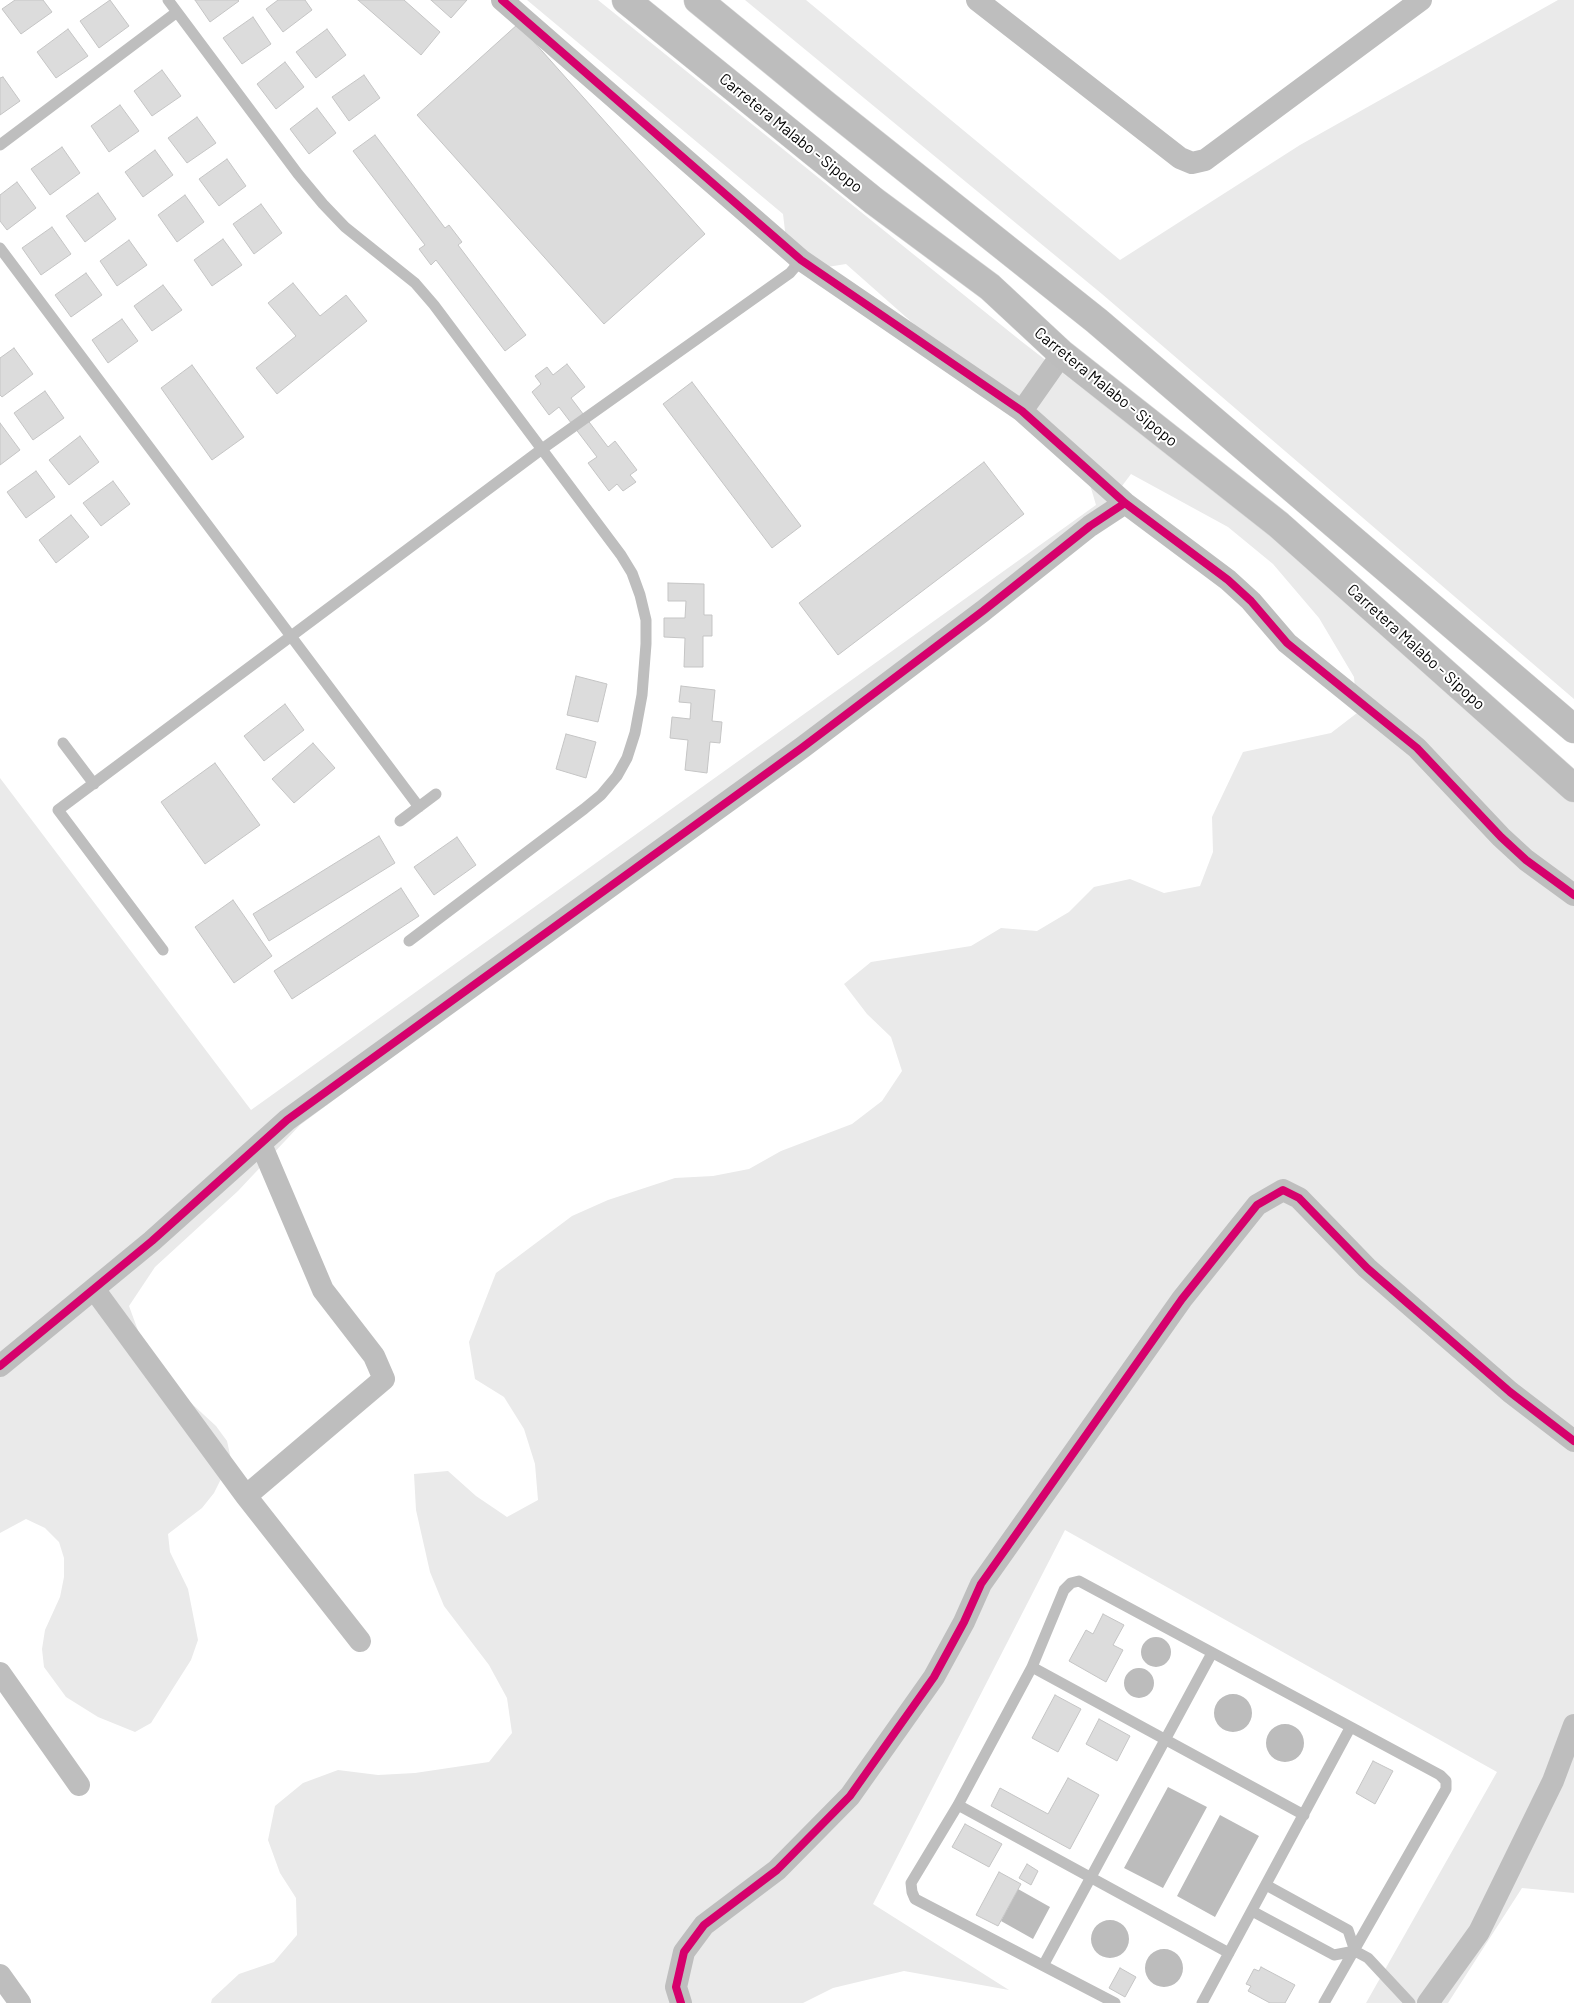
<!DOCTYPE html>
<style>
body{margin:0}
canvas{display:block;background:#fff}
</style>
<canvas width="1574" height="2003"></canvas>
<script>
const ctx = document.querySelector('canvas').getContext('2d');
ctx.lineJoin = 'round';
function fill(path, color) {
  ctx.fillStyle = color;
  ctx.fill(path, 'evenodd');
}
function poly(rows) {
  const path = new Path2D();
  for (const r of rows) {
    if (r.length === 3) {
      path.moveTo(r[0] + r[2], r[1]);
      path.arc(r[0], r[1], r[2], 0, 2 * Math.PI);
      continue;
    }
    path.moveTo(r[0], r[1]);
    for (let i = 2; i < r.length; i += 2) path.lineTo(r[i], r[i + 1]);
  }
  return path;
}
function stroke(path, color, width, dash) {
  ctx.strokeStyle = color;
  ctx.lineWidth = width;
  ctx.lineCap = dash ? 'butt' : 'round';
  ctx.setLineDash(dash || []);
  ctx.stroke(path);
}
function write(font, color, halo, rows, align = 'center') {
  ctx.font = font + ' Barlow,sans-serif';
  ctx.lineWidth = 4;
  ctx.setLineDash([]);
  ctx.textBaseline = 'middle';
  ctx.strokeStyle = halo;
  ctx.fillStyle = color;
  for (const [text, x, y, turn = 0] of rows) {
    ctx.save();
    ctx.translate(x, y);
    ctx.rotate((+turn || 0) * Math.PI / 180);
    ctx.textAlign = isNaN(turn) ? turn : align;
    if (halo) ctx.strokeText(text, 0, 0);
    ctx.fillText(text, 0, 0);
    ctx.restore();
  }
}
fill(poly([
 [527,0,598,0,1021,341,1277,539,1574,774,1574,1893,1522,1888,1448,2003,1366,2003,1497,1772,1065,1530,873,1904,1009,1990,904,1971,833,1988,803,2003,211,2003,212,1999,239,1974,274,1962,297,1935,296,1898,280,1873,268,1840,275,1806,303,1783,338,1770,378,1775,415,1773,489,1762,512,1733,507,1698,489,1665,444,1606,430,1572,416,1510,414,1474,448,1471,476,1496,507,1517,538,1500,535,1464,524,1429,504,1397,475,1379,469,1342,496,1273,572,1216,608,1200,675,1178,713,1176,749,1169,781,1151,852,1124,882,1101,902,1071,891,1037,867,1014,844,984,871,962,971,946,1001,928,1037,931,1069,912,1094,887,1130,879,1164,893,1200,886,1213,852,1212,817,1243,752,1331,733,1357,713,1354,677,1319,618,1273,564,1228,527,1131,474,1077,546,882,696,300,1125,238,1191,155,1267,129,1306,151,1366,216,1426,227,1441,231,1459,214,1493,202,1508,168,1534,170,1552,188,1589,198,1640,191,1660,151,1723,135,1732,98,1717,66,1697,44,1667,42,1649,45,1630,60,1597,64,1577,64,1558,59,1542,45,1528,26,1519,0,1533,0,778,251,1110,1096,505,1088,478,846,264,790,273,783,214],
 [745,0,806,0,1120,260,1300,145,1558,0,1574,0,1574,699,1102,294]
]), '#eaeaea');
fill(poly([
 [1156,1652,15],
 [1139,1683,15],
 [1233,1713,19],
 [1285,1743,19],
 [1168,1787,1207,1807,1163,1888,1124,1868],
 [1220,1815,1259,1836,1215,1917,1177,1896],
 [1018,1889,1050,1907,1033,1939,1001,1921],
 [1110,1939,19],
 [1164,1968,19]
]), '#bcbcbc');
const building = poly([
 [15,0,43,0,52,12,21,34,2,9,15,0],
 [110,0,129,26,99,48,80,21,110,0],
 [195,0,238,0,239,1,210,22,195,0],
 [278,0,305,0,312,10,283,32,266,9,278,0],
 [358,0,404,0,440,32,421,55,358,0],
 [431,0,467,0,451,18,431,0],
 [253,17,271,44,242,64,223,38,253,17],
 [518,24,705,234,604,324,417,115,518,24],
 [68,29,88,56,56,78,37,52,68,29],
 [327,29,346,55,316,78,296,52,327,29],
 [285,62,304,87,276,109,257,84,285,62],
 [162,70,181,96,152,116,134,91,162,70],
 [364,75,380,98,349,121,332,97,364,75],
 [3,77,20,101,0,115,0,78,3,77],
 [120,105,139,131,109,152,91,126,120,105],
 [317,108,336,133,309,154,290,129,317,108],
 [197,117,216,143,187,163,168,138,197,117],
 [375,135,445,228,449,225,462,242,458,245,526,335,505,351,436,260,431,265,419,249,425,245,353,151,375,135],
 [62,147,80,173,50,195,31,169,62,147],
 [155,150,173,175,143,197,125,172,155,150],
 [227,159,246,186,219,206,199,179,227,159],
 [17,182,36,208,7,230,0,221,0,195,17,182],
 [98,193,116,219,85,242,66,216,98,193],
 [185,195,204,222,177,242,158,215,185,195],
 [261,204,282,233,254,254,233,224,261,204],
 [52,227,71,254,41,275,22,248,52,227],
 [223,239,242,265,212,286,194,260,223,239],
 [129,240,147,265,117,286,100,261,129,240],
 [86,273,102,295,71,317,55,295,86,273],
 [293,283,320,316,346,295,367,321,277,394,256,368,296,336,268,303,293,283],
 [163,285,182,310,152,331,134,306,163,285],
 [122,319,138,341,108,363,92,340,122,319],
 [14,348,33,374,2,397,0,395,0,358,14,348],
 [567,364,585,387,571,398,608,447,615,441,637,470,630,475,636,482,623,491,617,484,609,491,588,463,597,457,559,407,549,415,532,392,541,384,535,376,547,367,553,375,567,364],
 [192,365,244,437,212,460,161,388,192,365],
 [692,382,801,526,772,548,663,404,692,382],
 [45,391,64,418,33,440,14,413,45,391],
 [0,423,20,450,0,465,0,423],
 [80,436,99,462,69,485,49,460,80,436],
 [984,462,1024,514,838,655,799,603,984,462],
 [36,471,55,497,26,518,7,492,36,471],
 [113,481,130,504,101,526,83,503,113,481],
 [71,515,89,537,56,563,39,540,71,515],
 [668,583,704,584,704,615,712,615,712,636,703,636,703,667,684,667,685,638,664,637,664,618,685,618,686,601,668,601,668,583],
 [576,676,607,684,598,722,567,715,576,676],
 [681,686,715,690,712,721,722,722,720,743,710,742,707,773,685,770,688,740,670,738,672,717,690,719,691,703,679,702,681,686],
 [285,704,304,730,264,761,244,736,285,704],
 [566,734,596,742,586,778,556,769,566,734],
 [313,743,335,768,294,803,272,779,313,743],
 [215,763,260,825,205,864,161,802,215,763],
 [379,836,395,863,269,941,253,914,379,836],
 [457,837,476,865,434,895,414,867,457,837],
 [401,888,419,916,292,999,274,971,401,888],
 [233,900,272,956,234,983,195,927,233,900],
 [1103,1614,1124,1625,1113,1645,1123,1650,1106,1682,1069,1661,1086,1630,1093,1634,1103,1614],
 [1055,1695,1081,1709,1058,1752,1032,1738,1055,1695],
 [1099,1719,1130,1736,1117,1761,1086,1744,1099,1719],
 [1373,1761,1393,1771,1375,1804,1356,1793,1373,1761],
 [1068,1778,1099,1795,1070,1849,991,1806,1000,1788,1048,1814,1068,1778],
 [965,1824,1002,1844,989,1867,952,1847,965,1824],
 [1027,1864,1038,1871,1031,1885,1019,1878,1027,1864],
 [999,1872,1021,1884,998,1926,976,1915,999,1872],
 [1261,1967,1295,1985,1285,2003,1270,2003,1248,1991,1251,1986,1246,1984,1254,1969,1259,1971,1261,1967],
 [1120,1968,1136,1977,1125,1997,1109,1988,1120,1968]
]);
fill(building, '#dcdcdc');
stroke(building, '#c5c5c5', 1);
const highway = poly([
 [626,0,874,201,990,287,1062,354,1279,525,1574,788],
 [698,0,826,105,1097,321,1574,729]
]);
stroke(highway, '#dbdbdb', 29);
stroke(poly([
 [168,0,298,174,323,204,345,227,415,283,434,305,621,555,632,573,640,595,646,620,646,644,642,695,635,733,627,758,617,776,601,795,584,809,409,941],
 [0,145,177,12],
 [0,248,419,807],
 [63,743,94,784],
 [400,821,436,794],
 [163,950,58,810,542,449,790,273,801,260],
 [1032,1667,1304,1815],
 [958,1805,1229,1953],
 [1266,1885,1348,1930,1355,1951],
 [1252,1911,1334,1955,1355,1951,1368,1958,1410,2003],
 [1044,1964,1212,1653],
 [1115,2003,915,1899,912,1892,911,1883,958,1805,1032,1667,1064,1590,1071,1583,1079,1581,1440,1775,1446,1781,1446,1789,1324,2003],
 [1202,2003,1350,1728]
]), '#bebebe', 11);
stroke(poly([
 [502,0,801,260,1022,411,1125,503,1228,580,1251,601,1287,643,1417,748,1501,837,1526,860,1574,895],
 [977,0,1180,158,1192,163,1205,160,1421,0],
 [1022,411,1062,354],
 [261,1144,323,1290,374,1356,384,1379,246,1496,360,1641],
 [94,1289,246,1496],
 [0,1366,152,1241,287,1120,803,747,983,611,1090,526,1125,503],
 [0,1673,79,1785],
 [0,1975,20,2003],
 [681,2003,676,1987,684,1952,704,1925,777,1870,850,1796,934,1677,964,1622,981,1584,1182,1299,1257,1205,1283,1190,1299,1198,1367,1268,1510,1392,1574,1441],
 [1428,2003,1479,1932,1553,1781,1574,1725]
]), '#bebebe', 22);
stroke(highway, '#bdbdbd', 28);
stroke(poly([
 [502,0,801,260,1022,411,1125,503,1228,580,1251,601,1287,643,1417,748,1501,837,1526,860,1574,895],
 [0,1366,152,1241,287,1120,803,747,983,611,1090,526,1125,503],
 [681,2003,676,1987,684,1952,704,1925,777,1870,850,1796,934,1677,964,1622,981,1584,1182,1299,1257,1205,1283,1190,1299,1198,1367,1268,1510,1392,1574,1441]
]), '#d6006c', 8);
write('16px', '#000', '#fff', [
 ["Carretera Malabo - Sipopo",791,133,39],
 ["Carretera Malabo - Sipopo",1106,387,39],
 ["Carretera Malabo - Sipopo",1416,647,42]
]);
</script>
